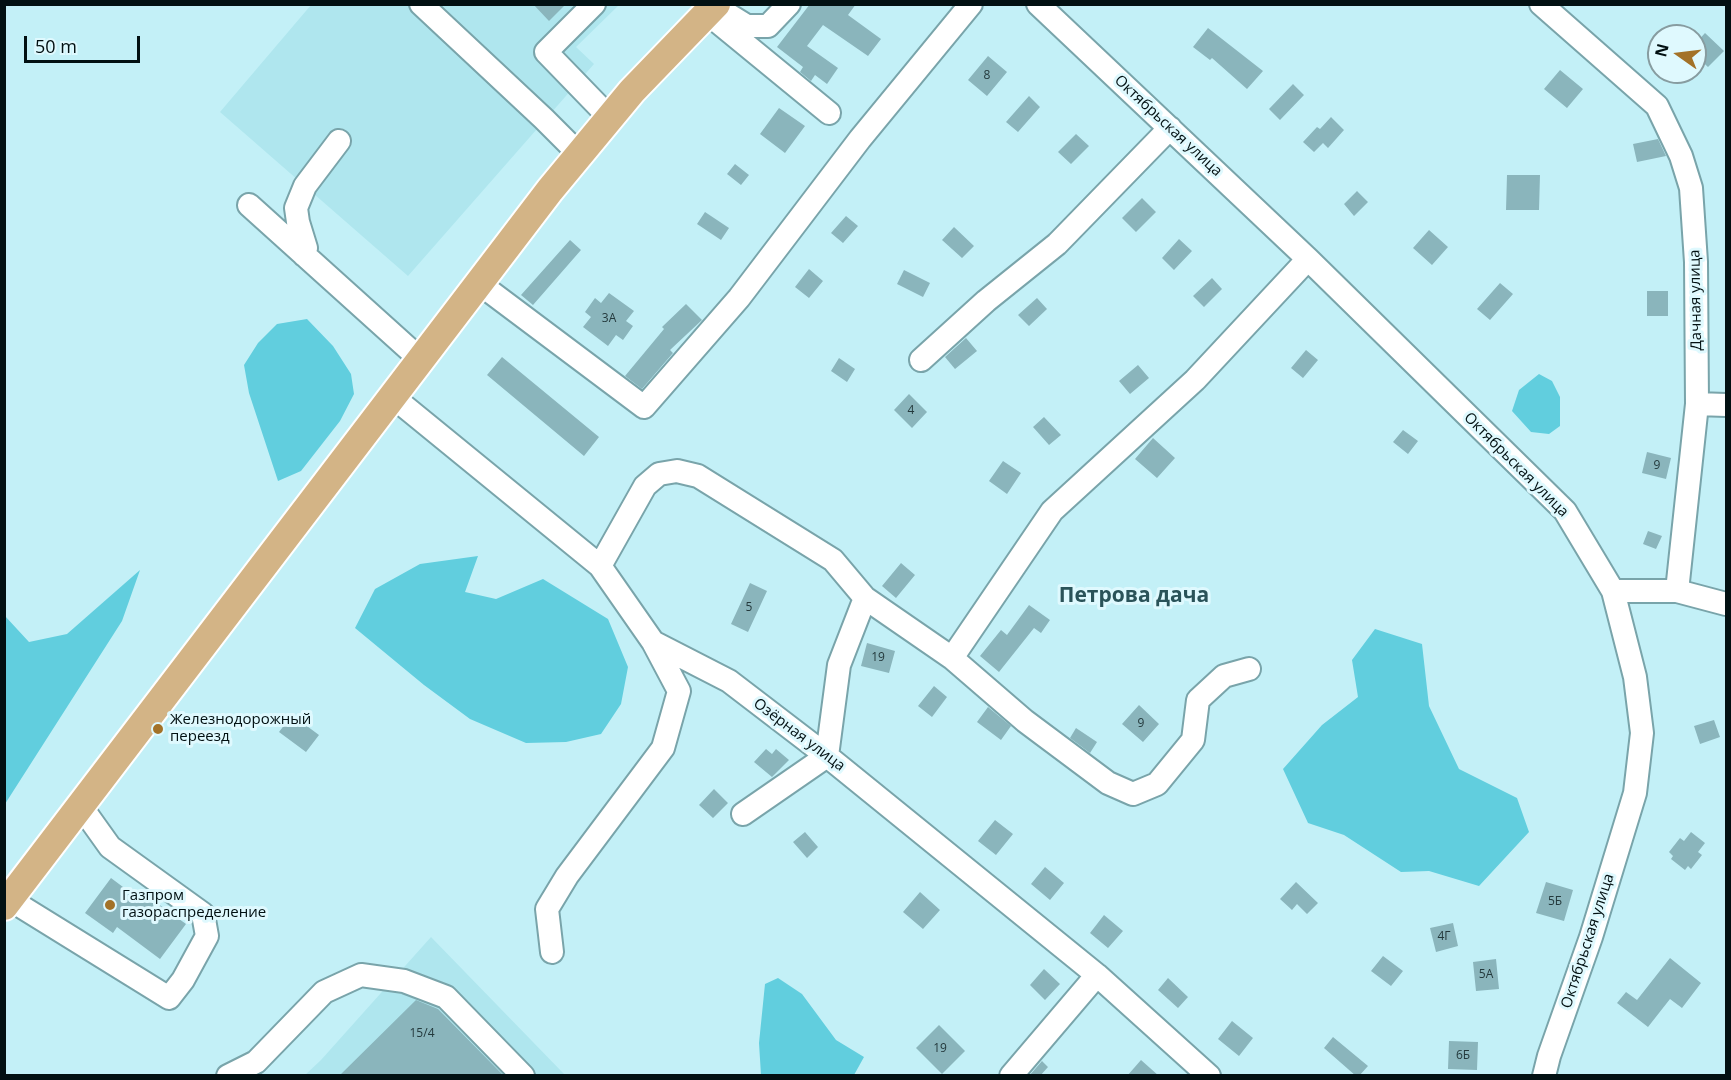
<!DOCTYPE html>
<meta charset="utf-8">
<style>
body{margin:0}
#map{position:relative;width:1731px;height:1080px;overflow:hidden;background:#c3f0f7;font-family:"Open Sans",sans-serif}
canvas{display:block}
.frame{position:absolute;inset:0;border:6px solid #021012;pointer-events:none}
.north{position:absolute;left:1647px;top:24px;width:60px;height:60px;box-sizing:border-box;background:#dff9fe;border:2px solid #879ca0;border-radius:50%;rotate:284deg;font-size:16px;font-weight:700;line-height:24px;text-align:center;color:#021012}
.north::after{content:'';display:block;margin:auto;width:21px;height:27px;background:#a37228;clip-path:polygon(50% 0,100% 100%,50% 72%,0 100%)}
.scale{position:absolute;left:24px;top:36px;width:116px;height:27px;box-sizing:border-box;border:3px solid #021012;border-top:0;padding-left:8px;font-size:18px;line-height:21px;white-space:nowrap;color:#021012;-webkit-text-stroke:4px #dff9fe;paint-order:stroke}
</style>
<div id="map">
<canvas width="1731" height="1080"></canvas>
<div class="frame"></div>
<div class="north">N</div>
<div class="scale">50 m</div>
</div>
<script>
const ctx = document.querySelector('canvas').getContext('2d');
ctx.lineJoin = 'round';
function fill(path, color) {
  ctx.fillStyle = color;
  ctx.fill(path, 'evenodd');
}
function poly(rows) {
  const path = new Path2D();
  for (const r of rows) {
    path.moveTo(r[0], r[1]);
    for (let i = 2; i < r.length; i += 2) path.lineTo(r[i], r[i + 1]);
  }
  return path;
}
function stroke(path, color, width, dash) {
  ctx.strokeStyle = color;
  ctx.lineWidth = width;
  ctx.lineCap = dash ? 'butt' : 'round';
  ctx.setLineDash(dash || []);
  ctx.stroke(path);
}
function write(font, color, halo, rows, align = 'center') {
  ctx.font = font + ' "Open Sans",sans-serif';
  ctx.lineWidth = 6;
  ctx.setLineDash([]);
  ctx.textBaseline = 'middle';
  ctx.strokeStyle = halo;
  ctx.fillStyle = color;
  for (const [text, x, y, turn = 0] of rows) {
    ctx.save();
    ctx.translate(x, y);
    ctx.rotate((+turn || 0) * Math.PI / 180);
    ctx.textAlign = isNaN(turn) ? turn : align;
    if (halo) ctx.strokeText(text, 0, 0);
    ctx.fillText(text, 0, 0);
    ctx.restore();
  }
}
fill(poly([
 [311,5,619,5,576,47,594,64,408,276,220,112],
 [431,937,565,1075,304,1076,321,1060]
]), '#afe6ee');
fill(poly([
 [307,319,333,346,351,374,354,394,340,421,301,471,278,481,249,393,244,365,258,343,277,324],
 [1539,374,1552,381,1560,397,1560,426,1549,434,1531,432,1512,411,1519,390],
 [478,556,465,592,496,599,543,579,608,619,628,667,621,704,601,734,566,742,526,743,470,719,424,685,355,628,375,589,420,564],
 [140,570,122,621,5,804,5,616,29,642,67,634],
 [1375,629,1422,644,1429,706,1459,769,1517,798,1529,832,1479,886,1429,871,1401,872,1344,835,1308,823,1283,769,1322,725,1358,697,1352,660],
 [778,978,802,994,836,1040,864,1057,854,1075,761,1075,759,1043,765,984]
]), '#61cede');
fill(poly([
 [533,4,566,4,549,21],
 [810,4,856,4,848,15,881,39,868,56,823,25,807,46,838,68,827,84,815,75,811,81,800,72,803,67,777,47],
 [1208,28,1263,71,1247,89,1212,58,1210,60,1193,47],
 [1705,33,1724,51,1708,67,1695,55,1695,44],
 [988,56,1007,72,987,96,968,80],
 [1560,70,1583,89,1567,108,1544,89],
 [1293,84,1304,95,1280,120,1269,109],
 [1029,96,1040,107,1018,132,1006,122],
 [779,108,805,126,785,153,760,134],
 [1331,117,1344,130,1328,148,1323,143,1314,152,1303,142,1317,127,1320,129],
 [1076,134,1089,146,1071,164,1058,152],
 [1658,139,1666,156,1637,162,1633,144],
 [735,164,749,175,741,185,727,174],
 [1507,175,1540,175,1539,210,1506,210],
 [1357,191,1368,202,1354,216,1344,204],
 [1142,198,1156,212,1136,232,1122,218],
 [705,212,729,228,721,240,697,224],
 [846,216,858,226,843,243,831,233],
 [954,227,974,246,962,258,942,240],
 [1429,230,1448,247,1432,265,1413,248],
 [1179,239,1192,251,1174,270,1162,258],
 [570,240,581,250,533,305,521,295],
 [809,269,823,281,809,298,795,287],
 [904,270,930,283,923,297,897,284],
 [1212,278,1222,289,1204,307,1193,296],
 [1500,283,1513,294,1490,320,1477,309],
 [1647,291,1668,291,1668,316,1647,316],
 [609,293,634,311,626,321,633,326,623,340,616,335,608,346,583,327,591,317,585,312,595,298,601,303],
 [1037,298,1047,309,1029,326,1018,315],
 [686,304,702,320,670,350,673,353,642,389,625,376,664,329,662,327],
 [966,338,977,351,955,369,945,357],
 [1306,350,1318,360,1303,378,1291,368],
 [502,357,599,437,584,456,487,375],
 [839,358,855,369,847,382,831,371],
 [1138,365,1149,378,1130,394,1119,381],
 [909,394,927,412,912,428,894,410],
 [1044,417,1061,435,1049,445,1033,427],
 [1403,430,1418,441,1408,454,1393,442],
 [1153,438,1175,458,1157,478,1135,459],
 [1647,452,1671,458,1666,479,1642,473],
 [1003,461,1021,473,1007,494,989,481],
 [1648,531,1662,536,1656,549,1643,544],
 [901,563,915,575,896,598,882,586],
 [750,583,767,591,748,632,731,624],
 [1029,605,1050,620,1041,633,1034,628,999,672,980,656,1001,630,1007,635],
 [867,643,895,651,889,673,861,666],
 [934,686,947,697,932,717,918,706],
 [1139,705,1159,724,1143,742,1122,724],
 [988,707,1011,726,1001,740,977,722],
 [292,715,319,735,306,752,279,732],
 [1714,720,1720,737,1700,744,1694,726],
 [1076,728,1097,742,1090,753,1070,738],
 [766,749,772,754,776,749,789,760,772,777,754,762],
 [714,789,728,803,713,818,699,805],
 [995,820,1013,834,996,855,978,841],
 [805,832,818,847,807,858,793,842],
 [1691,832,1705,843,1698,852,1702,855,1691,869,1688,866,1685,870,1671,859,1673,856,1669,852,1680,838,1684,841],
 [1045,867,1064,883,1050,900,1031,884],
 [111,878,139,899,143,893,186,924,160,959,117,927,113,933,85,913],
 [1296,882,1318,903,1307,914,1297,904,1292,910,1280,899],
 [1546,882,1573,890,1564,921,1536,913],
 [920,892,940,910,923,929,903,912],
 [1104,915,1123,931,1108,948,1090,933],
 [1453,923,1458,946,1436,952,1430,928],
 [1383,956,1403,971,1391,986,1371,971],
 [1670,958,1701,983,1682,1008,1670,999,1648,1027,1617,1003,1626,992,1637,1000],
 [1496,959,1499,989,1476,991,1473,962],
 [1044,969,1060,984,1045,1000,1030,985],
 [1168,978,1188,997,1178,1008,1158,990],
 [416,1000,438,1009,504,1076,339,1076],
 [1232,1021,1253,1038,1239,1056,1218,1039],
 [939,1025,965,1051,942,1074,916,1048],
 [1333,1037,1368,1066,1359,1076,1356,1076,1324,1048],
 [1449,1041,1478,1042,1477,1070,1448,1069],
 [1141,1060,1159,1076,1127,1076],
 [1042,1061,1048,1067,1040,1076,1029,1076]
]), '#8ab5bc');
const minor = poly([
 [421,4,544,119,579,154],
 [594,4,546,52,609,117],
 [1038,4,1308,259,1565,511,1613,591,1635,677,1642,733,1635,793,1591,937,1549,1056,1544,1076],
 [1541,4,1657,106,1681,156,1691,188,1696,262,1697,404,1677,591,1613,591],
 [721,10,747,26,768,26,789,4],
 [707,13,829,113],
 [249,205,421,360],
 [304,255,306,248,298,222,296,208,305,186,339,141],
 [480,284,644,407,739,298,860,139,971,4],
 [921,360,986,301,1057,244,1170,128],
 [393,397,600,566,653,642,729,681,827,756,1097,975,1209,1076],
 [1697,404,1726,405],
 [600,566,645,486,659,474,677,471,698,476,833,560,865,598,952,658,1025,721,1108,783,1133,794,1157,784,1193,740,1198,700,1224,676,1249,669],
 [1677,591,1726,604],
 [952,658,1052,511,1195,380,1308,259],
 [743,814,827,756,839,665,865,598],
 [9,899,169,998,183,980,207,936,203,914,110,847,80,805],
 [552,952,547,909,567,876,663,748,679,691,653,642],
 [228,1076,256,1062,324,992,361,975,404,981,446,997,523,1076],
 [1011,1076,1097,975]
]);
const major = poly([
 [4,906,550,190,632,91,716,4]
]);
stroke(minor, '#79a4aa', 26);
stroke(major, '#fff', 32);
stroke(minor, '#fff', 22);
stroke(major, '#d3b486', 28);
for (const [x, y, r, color] of [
 [158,729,6,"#a37228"],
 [110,905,6,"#a37228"]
]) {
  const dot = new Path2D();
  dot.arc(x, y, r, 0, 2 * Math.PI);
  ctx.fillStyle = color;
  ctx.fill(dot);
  stroke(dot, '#dff9fe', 2);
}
write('12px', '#24393c', null, [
 ["8",987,76],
 ["3А",609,319],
 ["4",911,411],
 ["9",1657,466],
 ["5",749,608],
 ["19",878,658],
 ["9",1141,724],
 ["5Б",1555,902],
 ["4Г",1444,937],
 ["5А",1486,975],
 ["15/4",422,1034],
 ["19",940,1049],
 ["6Б",1463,1056]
]);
write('15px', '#021012', '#dff9fe', [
 ["Октябрьская улица",1168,126,43],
 ["Дачная улица",1696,300,-91],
 ["Октябрьская улица",1516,465,45],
 ["Озёрная улица",799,735,37],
 ["Октябрьская улица",1588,941,-72]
]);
write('15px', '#021012', '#dff9fe', [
 ["Железнодорожный",170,720],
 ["переезд",170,737],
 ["Газпром",122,896],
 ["газораспределение",122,913]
], 'left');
write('bold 21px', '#2a5359', '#dff9fe', [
 ["Петрова дача",1134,596]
]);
</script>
